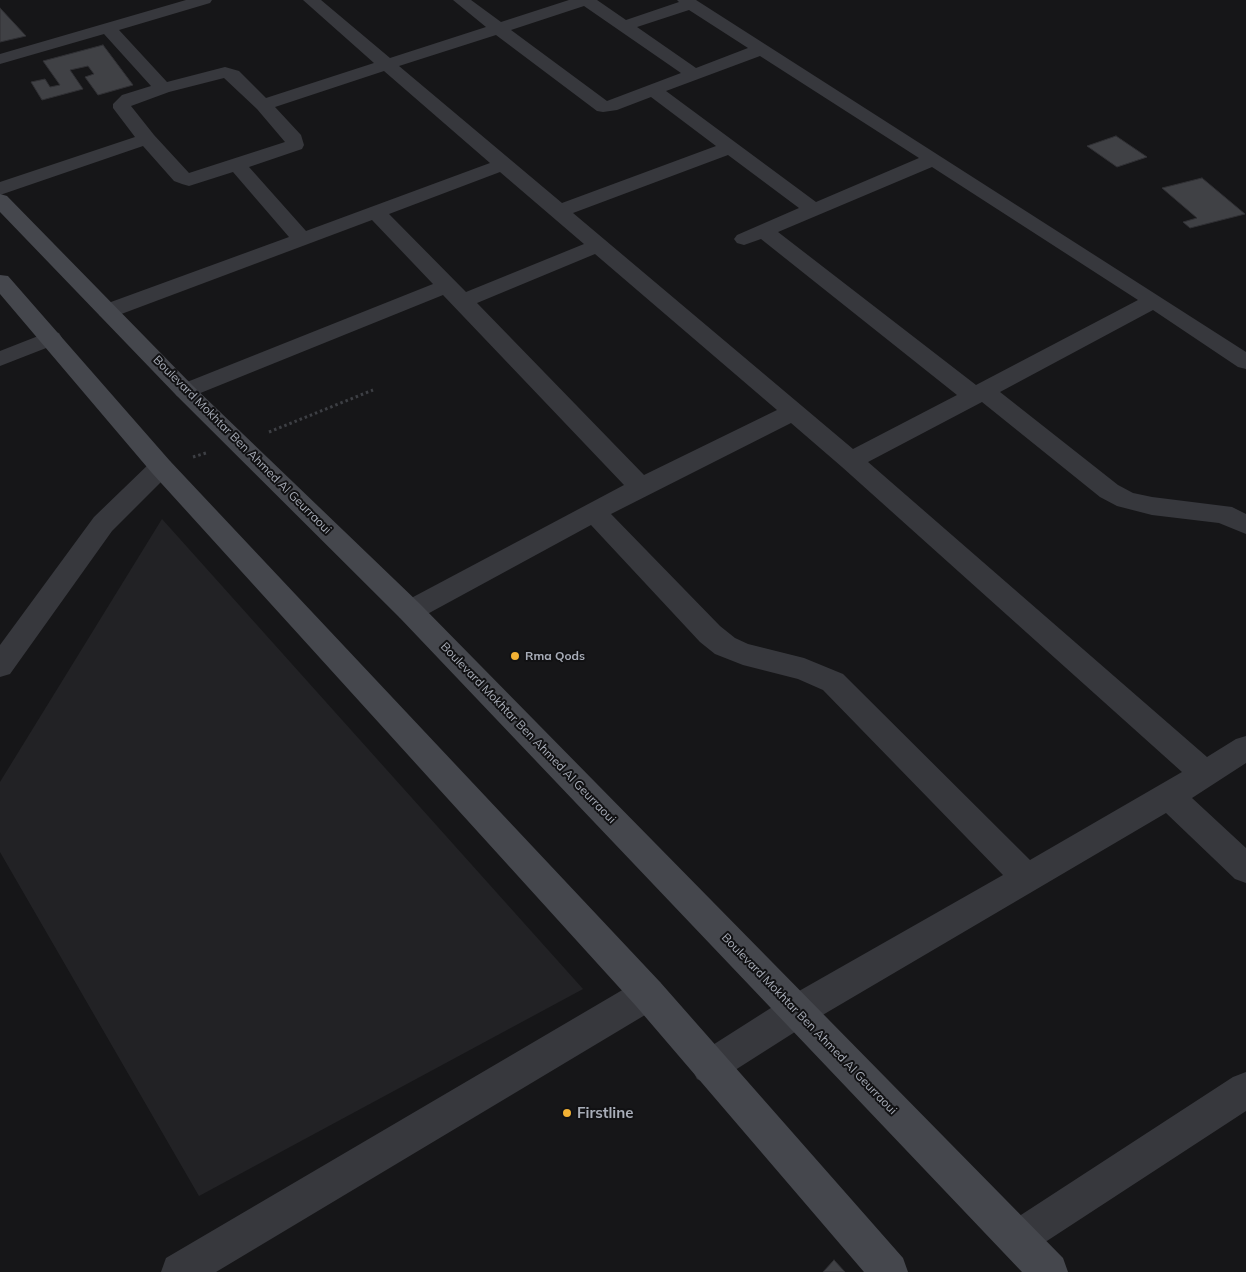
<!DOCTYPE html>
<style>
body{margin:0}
canvas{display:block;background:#161618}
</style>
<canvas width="1246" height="1272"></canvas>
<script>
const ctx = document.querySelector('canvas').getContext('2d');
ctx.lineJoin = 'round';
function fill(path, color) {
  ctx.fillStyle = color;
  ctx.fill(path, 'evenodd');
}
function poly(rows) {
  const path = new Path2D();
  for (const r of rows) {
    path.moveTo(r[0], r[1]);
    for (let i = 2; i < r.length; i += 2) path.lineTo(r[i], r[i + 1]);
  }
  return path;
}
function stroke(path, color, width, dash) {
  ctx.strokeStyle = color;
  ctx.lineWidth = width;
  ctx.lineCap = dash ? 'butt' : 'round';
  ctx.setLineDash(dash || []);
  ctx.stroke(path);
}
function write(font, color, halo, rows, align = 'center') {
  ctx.font = font + ' Mulish,sans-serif';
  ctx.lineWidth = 4;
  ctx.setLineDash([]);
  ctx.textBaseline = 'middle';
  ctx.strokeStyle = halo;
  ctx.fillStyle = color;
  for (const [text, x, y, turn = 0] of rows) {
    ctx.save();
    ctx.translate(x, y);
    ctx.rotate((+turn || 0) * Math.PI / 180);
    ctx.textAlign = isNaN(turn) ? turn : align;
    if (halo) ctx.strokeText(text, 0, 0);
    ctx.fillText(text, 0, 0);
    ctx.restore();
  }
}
fill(poly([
 [162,519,583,989,199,1196,0,852,0,782]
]), '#222225');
const building = poly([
 [0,8,26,36,0,42,0,8],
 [103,45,133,85,98,95,85,77,94,74,88,66,70,70,83,89,42,100,31,82,45,79,50,87,60,85,43,61,103,45],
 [1116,136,1147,157,1117,167,1087,146,1116,136],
 [1202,178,1245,214,1190,228,1183,222,1197,218,1162,188,1202,178],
 [834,1260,845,1272,823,1272,834,1260]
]);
fill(building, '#404145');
stroke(building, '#303034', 1);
stroke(poly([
 [269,432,373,390],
 [193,457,206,453]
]), '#3d3f44', 3, [2.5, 3]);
fill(poly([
 [186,0,212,0,210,3,119,30,167,82,225,67,239,71,266,98,374,63,303,0,321,0,390,58,486,27,453,0,471,0,501,22,569,0,597,0,626,20,679,2,677,0,696,0,1246,352,1246,369,1238,367,1153,310,1000,392,1118,485,1133,493,1152,497,1232,507,1246,514,1246,534,1219,523,1152,515,1117,506,1100,497,982,402,868,462,1207,757,1236,739,1246,736,1246,763,1192,798,1246,848,1246,883,1235,879,1166,813,809,1023,721,1079,709,1085,697,1079,691,1067,697,1055,785,999,1003,875,823,690,798,679,743,665,715,654,700,642,591,525,420,618,410,621,400,618,396,611,400,604,624,485,443,295,193,396,185,399,177,396,173,391,177,386,433,284,372,220,116,316,108,318,100,316,97,311,100,306,289,237,233,172,189,186,182,184,174,181,143,146,0,195,0,182,135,137,113,108,113,104,122,95,151,86,104,34,0,64,0,54,186,0],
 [584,6,681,73,607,101,511,30,584,6],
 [689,10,748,48,696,68,637,27,689,10],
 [496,35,597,111,603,112,617,110,651,97,716,146,562,203,399,66,496,35],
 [760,56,919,158,816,202,666,91,760,56],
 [384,71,490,163,306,231,249,167,302,149,304,145,301,135,275,107,384,71],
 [224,78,257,109,285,142,189,173,154,135,131,106,169,92,224,78],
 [728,155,799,208,737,235,734,239,737,243,744,245,761,239,957,395,853,449,573,213,728,155],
 [932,167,1138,300,976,385,778,232,932,167],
 [500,172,584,244,466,292,389,214,500,172],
 [595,254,777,410,644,475,477,303,595,254],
 [791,423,842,467,1182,772,1030,860,843,674,804,658,748,644,735,638,720,626,611,514,791,423],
 [51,331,59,333,62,338,59,343,0,366,0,351,51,331],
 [161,458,170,461,173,467,170,473,112,531,10,674,0,677,0,645,94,517,152,461,161,458],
 [648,978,660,982,665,994,660,1006,216,1272,161,1272,166,1258,636,982,648,978],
 [1246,1072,1246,1111,1030,1252,1017,1258,1004,1252,998,1239,1004,1226,1233,1077,1246,1072]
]), '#37383d');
fill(poly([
 [0,194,7,196,193,386,420,604,1063,1258,1068,1272,1022,1272,400,618,177,396,0,212,0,194],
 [0,275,8,276,170,461,660,982,903,1258,908,1272,864,1272,636,1006,152,473,0,294,0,275]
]), '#45474d');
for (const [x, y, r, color] of [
 [515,656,5,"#f2b134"],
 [567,1113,5,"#f2b134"]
]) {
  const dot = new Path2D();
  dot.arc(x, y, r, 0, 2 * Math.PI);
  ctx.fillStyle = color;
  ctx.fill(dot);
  stroke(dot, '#111113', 2);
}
write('12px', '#a8adb8', '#111113', [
 ["Boulevard Mokhtar Ben Ahmed Al Geurraoui",242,445,45],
 ["Boulevard Mokhtar Ben Ahmed Al Geurraoui",528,733,46],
 ["Boulevard Mokhtar Ben Ahmed Al Geurraoui",809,1024,46]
]);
write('bold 12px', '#a8adb8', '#111113', [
 ["Rma Qods",525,656]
], 'left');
write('bold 15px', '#a8adb8', '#111113', [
 ["Firstline",577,1113]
], 'left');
</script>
